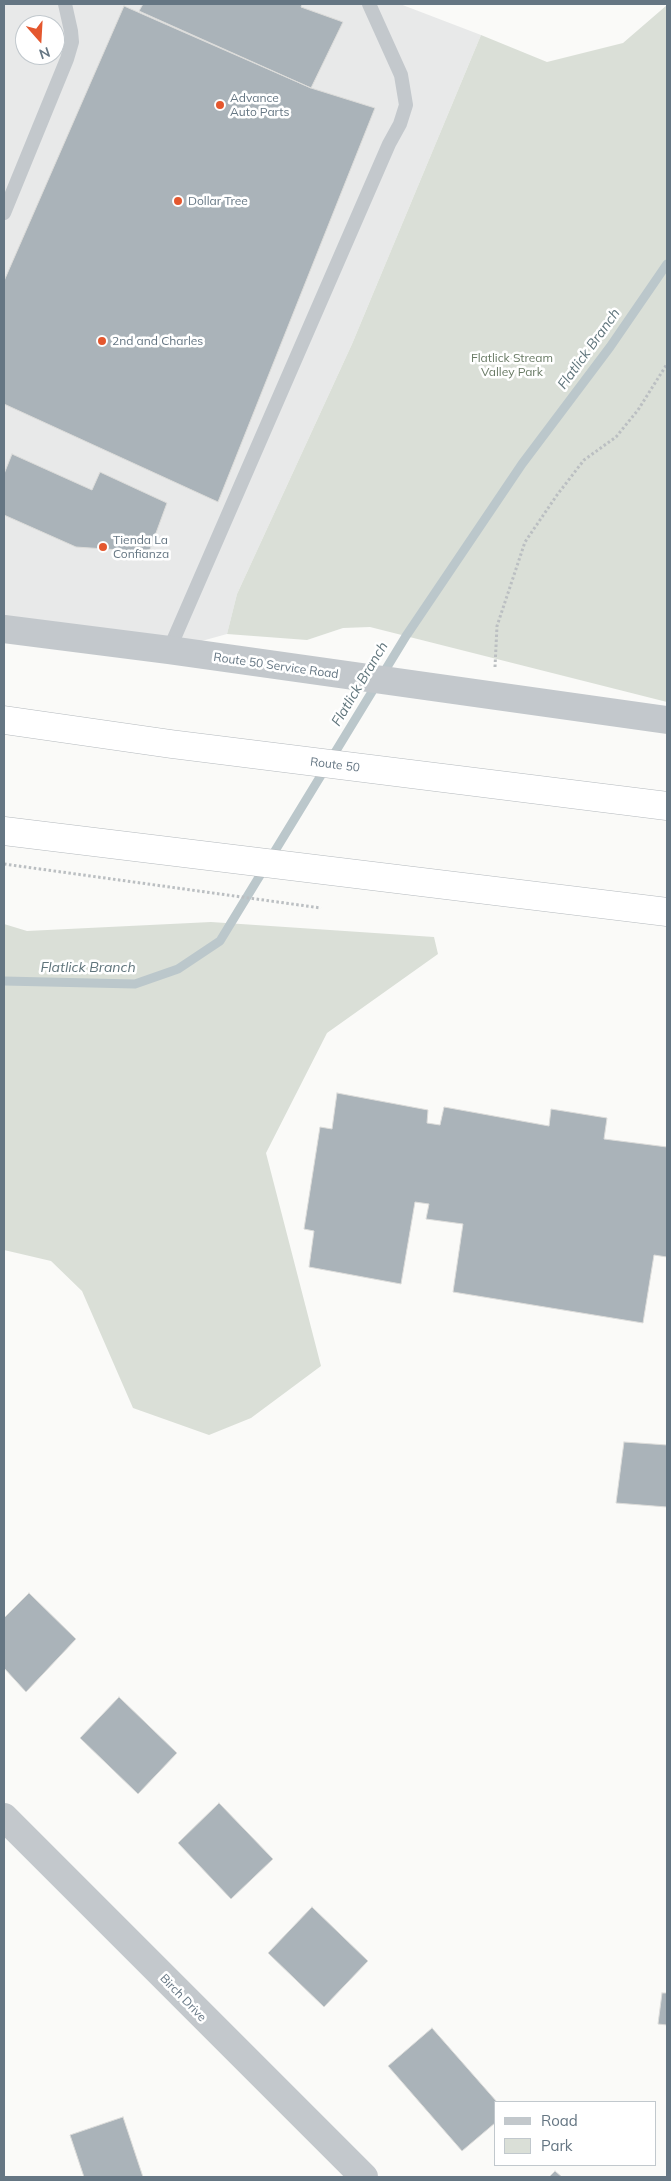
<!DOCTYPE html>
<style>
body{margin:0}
#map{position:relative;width:671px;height:2181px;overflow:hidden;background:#fafaf8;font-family:Mulish,sans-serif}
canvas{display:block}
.frame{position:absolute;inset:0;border:5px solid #657683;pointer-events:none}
.legend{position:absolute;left:494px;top:2101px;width:162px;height:65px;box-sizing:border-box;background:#fff;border:1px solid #c1c8cd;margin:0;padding:6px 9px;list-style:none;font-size:15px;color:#657683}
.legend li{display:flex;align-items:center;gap:10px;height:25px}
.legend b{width:25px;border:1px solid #c1c8cd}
.north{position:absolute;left:15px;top:15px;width:50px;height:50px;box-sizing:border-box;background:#fff;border:1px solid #c1c8cd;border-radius:50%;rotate:161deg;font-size:14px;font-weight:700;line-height:20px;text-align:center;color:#657683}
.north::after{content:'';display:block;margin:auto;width:18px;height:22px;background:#e4572e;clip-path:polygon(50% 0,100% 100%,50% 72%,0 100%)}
</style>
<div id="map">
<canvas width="671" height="2181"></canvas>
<div class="frame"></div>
<ul class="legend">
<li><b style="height:6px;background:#c3c8cc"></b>Road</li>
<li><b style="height:14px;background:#dadfd7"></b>Park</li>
</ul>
<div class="north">N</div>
</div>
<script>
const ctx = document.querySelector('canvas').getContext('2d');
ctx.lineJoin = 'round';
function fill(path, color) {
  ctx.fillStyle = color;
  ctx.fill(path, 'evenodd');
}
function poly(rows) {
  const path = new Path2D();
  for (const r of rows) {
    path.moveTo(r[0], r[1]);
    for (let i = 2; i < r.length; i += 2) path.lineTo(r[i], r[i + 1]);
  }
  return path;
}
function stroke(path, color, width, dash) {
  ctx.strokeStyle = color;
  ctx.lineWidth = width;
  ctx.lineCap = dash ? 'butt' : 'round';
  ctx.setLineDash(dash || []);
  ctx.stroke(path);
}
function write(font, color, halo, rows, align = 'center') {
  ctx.font = font + ' Mulish,sans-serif';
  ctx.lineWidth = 5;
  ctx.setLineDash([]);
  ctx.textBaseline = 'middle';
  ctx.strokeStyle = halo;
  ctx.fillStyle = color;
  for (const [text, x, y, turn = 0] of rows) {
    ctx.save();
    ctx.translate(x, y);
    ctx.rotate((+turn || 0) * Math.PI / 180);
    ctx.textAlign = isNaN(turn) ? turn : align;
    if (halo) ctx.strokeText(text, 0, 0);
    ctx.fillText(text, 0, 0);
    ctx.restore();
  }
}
fill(poly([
 [4,4,400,4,481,35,352,344,237,594,227,634,169,650,4,629],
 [25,25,55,25,55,55,25,55]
]), '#e8e9e9');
fill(poly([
 [667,5,667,702,370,627,343,628,307,640,227,634,237,594,352,344,481,35,547,62,623,43],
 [211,922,434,937,438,954,327,1033,266,1153,321,1366,251,1418,209,1435,133,1408,82,1291,51,1261,4,1250,4,924,27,931]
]), '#dadfd7');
stroke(poly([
 [4,981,135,984,178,969,220,941,406,636,522,464,610,347,667,264]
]), '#bbc7cb', 9);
const building = poly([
 [143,4,302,4,301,7,343,22,311,88,139,11,143,4],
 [124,6,311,88,375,108,218,502,4,404,4,281,124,6],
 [12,454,92,490,100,472,167,503,149,552,76,547,4,515,4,474,12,454],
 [337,1093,428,1110,427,1123,440,1125,444,1107,549,1126,551,1109,607,1118,604,1139,667,1147,667,1257,654,1255,643,1323,453,1292,463,1224,426,1219,429,1204,415,1202,401,1284,309,1267,314,1231,304,1229,320,1127,332,1129,337,1093],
 [624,1442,667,1445,667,1507,616,1503,624,1442],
 [29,1593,76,1639,26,1692,4,1668,4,1618,29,1593],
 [119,1697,177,1753,138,1794,80,1738,119,1697],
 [219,1803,273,1859,231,1899,178,1843,219,1803],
 [312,1907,368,1961,324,2007,268,1953,312,1907],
 [662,1993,667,1993,667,2025,658,2024,662,1993],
 [432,2028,497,2102,495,2102,495,2123,462,2151,388,2066,432,2028],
 [123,2117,143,2177,84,2177,70,2135,123,2117],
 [555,2171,562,2177,549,2177,555,2171]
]);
fill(building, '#aab3b9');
stroke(building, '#dcdcda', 1);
const highway = poly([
 [4,720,171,744,667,806],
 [4,831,667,912]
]);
stroke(highway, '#b4b9bd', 29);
stroke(poly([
 [495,667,497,626,525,542,557,495,584,460,616,437,638,410,667,364],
 [4,864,321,908]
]), '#bbbfc2', 3, [2.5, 2.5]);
stroke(poly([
 [4,213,67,59,72,42,71,31,65,4],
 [169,650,389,144,400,124,406,105,401,75,369,4]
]), '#c3c8cc', 14);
stroke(poly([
 [4,629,169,650,667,720],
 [4,1817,364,2177]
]), '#c3c8cc', 28);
stroke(highway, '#fff', 28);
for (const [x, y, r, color] of [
 [220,105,5,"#e4572e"],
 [178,201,5,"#e4572e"],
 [102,341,5,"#e4572e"],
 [103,547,5,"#e4572e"]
]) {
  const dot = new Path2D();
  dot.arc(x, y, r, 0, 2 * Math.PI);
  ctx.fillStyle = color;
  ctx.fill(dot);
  stroke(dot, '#fff', 2);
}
write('12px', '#657683', '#fff', [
 ["Advance",230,98],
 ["Auto Parts",230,112],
 ["Dollar Tree",188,201],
 ["2nd and Charles",112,341],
 ["Tienda La",113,540],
 ["Confianza",113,554]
], 'left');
write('12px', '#687a64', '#fff', [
 ["Flatlick Stream",512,358],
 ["Valley Park",512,372]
]);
write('12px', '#657683', '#fff', [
 ["Route 50 Service Road",276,666,8],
 ["Route 50",335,765,7],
 ["Birch Drive",183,1998,46]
]);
write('italic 14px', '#60757c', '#fff', [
 ["Flatlick Branch",589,349,-54],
 ["Flatlick Branch",360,684,-59],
 ["Flatlick Branch",88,968]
]);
</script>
